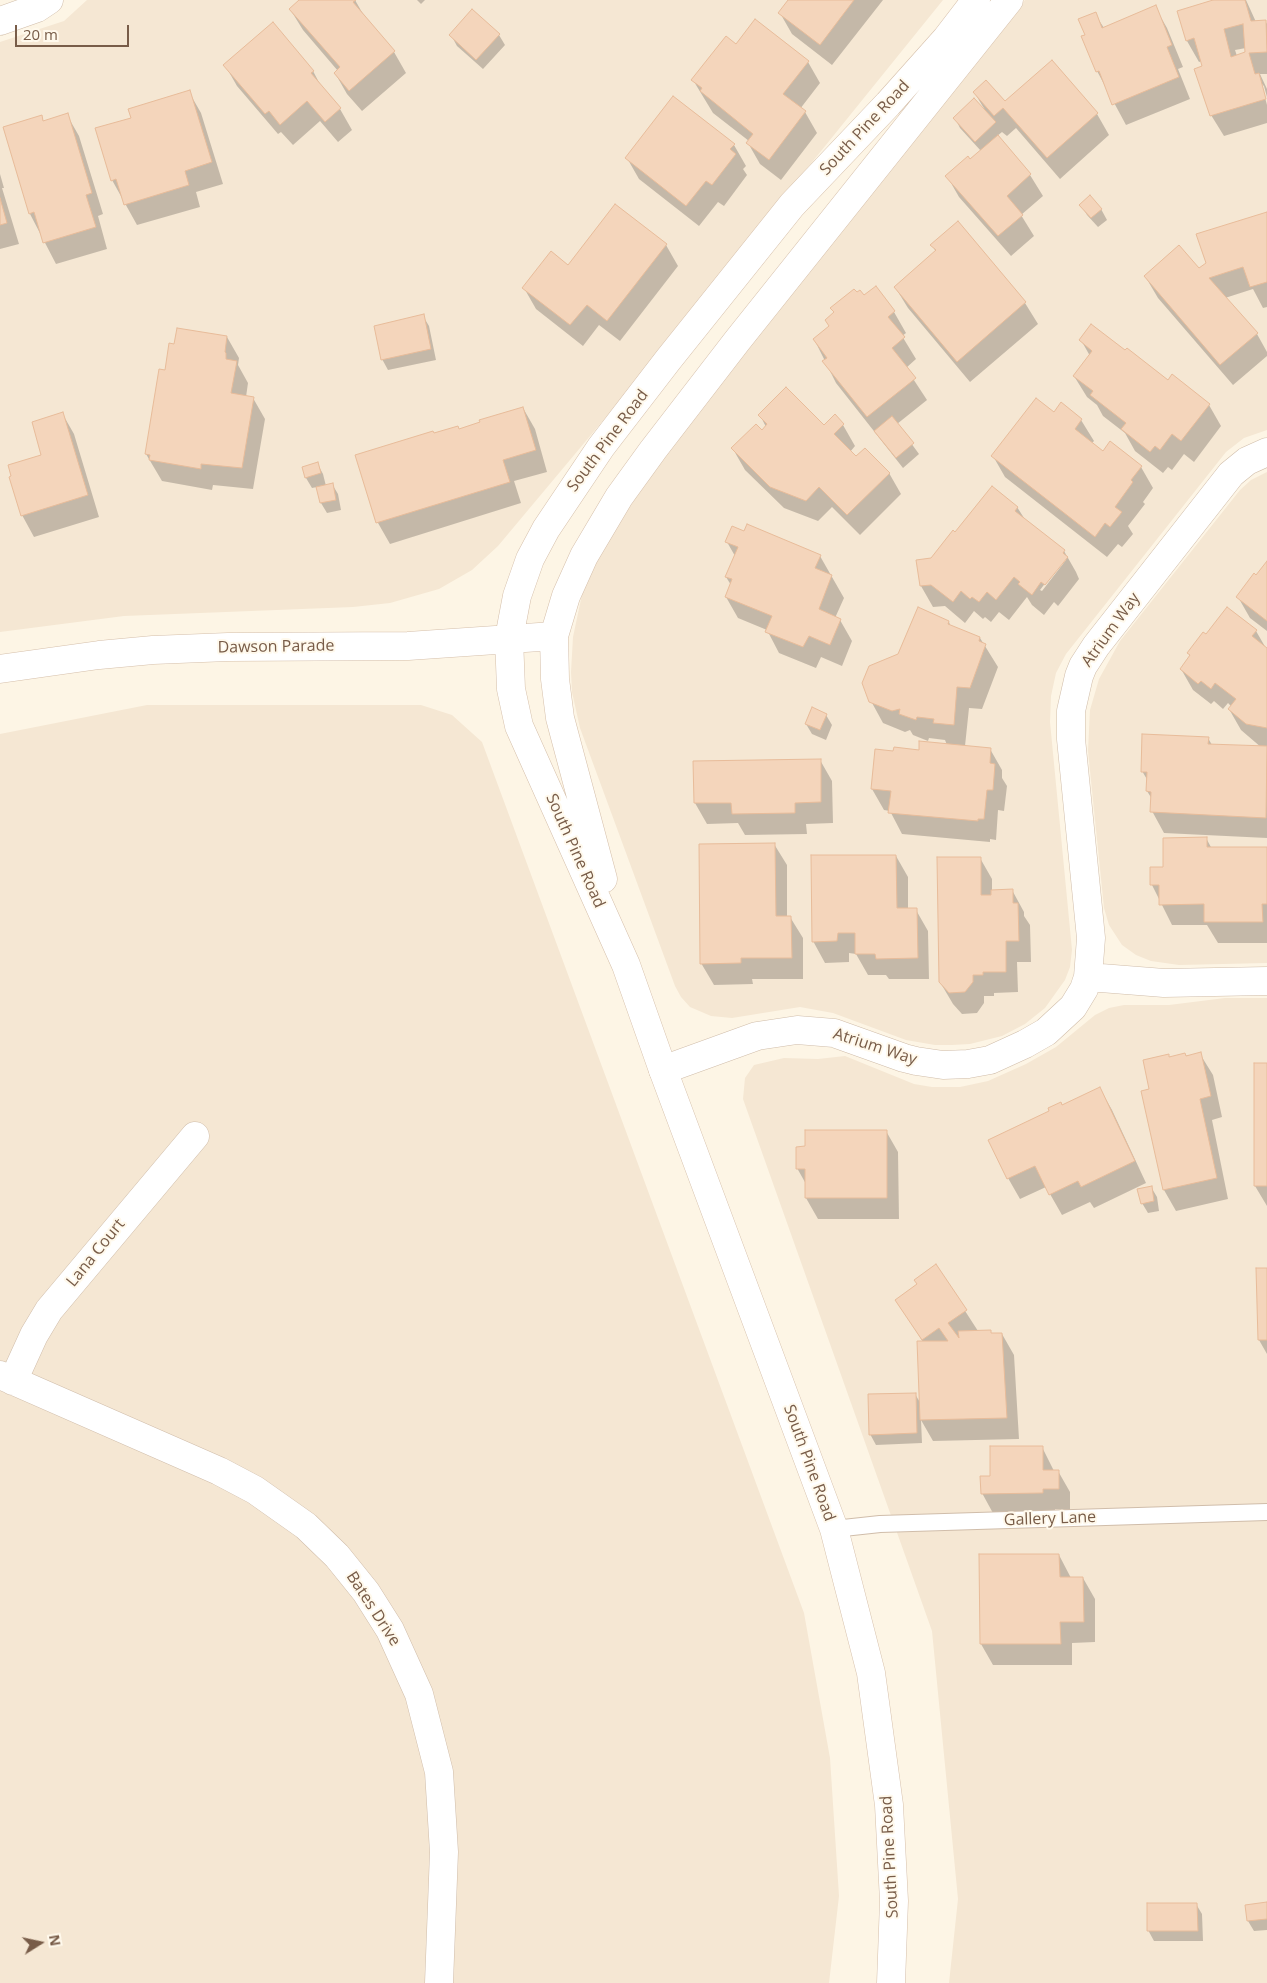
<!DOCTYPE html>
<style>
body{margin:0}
#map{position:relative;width:1267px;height:1983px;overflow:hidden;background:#fdf5e5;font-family:"Open Sans",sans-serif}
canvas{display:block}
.north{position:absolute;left:15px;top:1918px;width:50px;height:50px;-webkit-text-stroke:4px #fff9ec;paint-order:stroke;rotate:80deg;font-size:14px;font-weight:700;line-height:20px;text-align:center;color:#785c48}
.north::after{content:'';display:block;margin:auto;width:18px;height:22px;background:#785c48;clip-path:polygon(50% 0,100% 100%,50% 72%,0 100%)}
.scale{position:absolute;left:15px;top:25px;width:114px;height:22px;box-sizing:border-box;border:2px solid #785c48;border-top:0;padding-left:6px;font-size:15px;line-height:18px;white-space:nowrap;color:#785c48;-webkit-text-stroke:4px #fff9ec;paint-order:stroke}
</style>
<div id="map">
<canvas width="1267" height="1983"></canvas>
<div class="north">N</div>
<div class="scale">20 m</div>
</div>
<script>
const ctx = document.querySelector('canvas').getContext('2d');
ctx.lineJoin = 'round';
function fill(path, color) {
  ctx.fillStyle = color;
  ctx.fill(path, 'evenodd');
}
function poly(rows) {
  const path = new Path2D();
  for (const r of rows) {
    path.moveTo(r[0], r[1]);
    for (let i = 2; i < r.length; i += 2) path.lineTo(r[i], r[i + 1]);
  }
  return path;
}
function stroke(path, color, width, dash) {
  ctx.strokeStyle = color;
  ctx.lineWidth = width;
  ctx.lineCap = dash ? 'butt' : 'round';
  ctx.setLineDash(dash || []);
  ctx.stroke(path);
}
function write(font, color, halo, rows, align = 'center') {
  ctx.font = font + ' "Open Sans",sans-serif';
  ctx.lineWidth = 4;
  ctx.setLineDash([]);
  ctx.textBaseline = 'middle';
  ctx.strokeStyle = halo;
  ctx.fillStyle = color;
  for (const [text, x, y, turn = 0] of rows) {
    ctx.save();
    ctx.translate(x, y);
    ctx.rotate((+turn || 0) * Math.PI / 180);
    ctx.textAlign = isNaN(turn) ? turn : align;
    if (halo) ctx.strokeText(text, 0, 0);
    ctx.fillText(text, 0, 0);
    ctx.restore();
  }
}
fill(poly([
 [87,0,943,0,616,405,498,546,472,570,439,589,390,603,353,607,124,616,0,632,0,42,64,21],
 [1025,0,1267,0,1267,430,1244,438,1226,452,1066,654,1056,673,1051,696,1050,722,1072,950,1070,967,1065,980,1045,1008,1025,1024,1002,1036,970,1044,952,1045,935,1045,906,1040,833,1013,800,1007,732,1018,711,1016,690,1007,681,997,675,986,580,728,572,692,571,672,573,637,584,585,599,554,656,464,911,139],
 [1267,472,1267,963,1179,965,1151,961,1136,955,1122,945,1109,925,1104,908,1088,751,1090,710,1099,679,1120,641,1240,490,1251,480],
 [147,705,421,705,452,715,482,742,804,1613,830,1758,839,1896,829,1983,0,1983,0,734],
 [1225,998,1267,998,1267,1983,949,1983,958,1899,932,1631,743,1099,745,1078,754,1065,784,1058,818,1059,845,1056,914,1084,932,1087,960,1087,988,1081,1026,1064,1056,1047,1095,1015,1109,1008,1124,1005,1169,1005]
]), '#f5e7d3');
fill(poly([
 [301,0,355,0,367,21,394,52,406,73,362,111,347,94,335,73,338,71,303,30,290,9],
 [417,0,425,0,421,4],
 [789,0,883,0,832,65,792,34,780,13],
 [1218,0,1246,0,1256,22,1265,21,1267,24,1267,74,1260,74,1267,89,1267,97,1264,86,1261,83,1267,105,1267,123,1224,136,1211,115,1202,61,1199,62,1187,41],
 [1246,48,1246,53,1237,56,1235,50],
 [1155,7,1167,28,1183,67,1178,69,1190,99,1126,125,1097,71,1086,36,1095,14,1104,28],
 [451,35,499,35,505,45,483,69,457,46],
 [808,62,820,83,800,109,805,112,817,133,781,180,760,164,748,143,749,141,713,113,693,80],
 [225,65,313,71,323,90,340,109,352,130,338,142,320,121,293,145,281,132,278,134,237,86],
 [189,92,201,113,223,184,196,192,200,207,137,225,112,180,132,119],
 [974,92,1004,103,1097,114,1109,135,1060,179,1016,128,1007,136,1002,132,997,136,1030,175,1043,196,1021,215,1034,236,1011,256,959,197,947,176,981,151,960,128,955,118,985,110],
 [67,115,79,136,103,214,98,216,107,249,56,264,30,214,4,128,41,117,44,122],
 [734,145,746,166,743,169,747,175,724,206,718,202,699,226,639,179,627,158],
 [0,174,4,188,2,188,19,244,0,249],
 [1081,205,1101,209,1107,220,1098,227,1087,215],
 [1267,213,1267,307,1263,308,1253,289,1225,298,1257,334,1267,352,1267,356,1233,385,1158,298,1145,276,1199,270],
 [958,223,1025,303,1038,324,970,382,908,308,895,287,936,252,932,245],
 [666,245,678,266,620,341,599,325,583,346,536,309,524,288,568,267],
 [864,297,894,312,906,333,902,336,916,359,906,368,927,400,897,424,919,454,903,468,836,383,814,339,830,327,835,314,832,308],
 [423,316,429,326,436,360,388,370,382,359],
 [227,337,239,358,238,365,248,383,246,397,253,398,265,419,253,489,213,485,212,490,162,481,146,454,166,371],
 [1081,340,1209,405,1221,426,1194,462,1184,454,1172,470,1168,467,1163,473,1135,451,1125,433,1103,416,1097,405,1087,397,1074,376,1090,356],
 [1061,404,1081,420,1094,441,1091,444,1103,453,1141,467,1153,488,1143,502,1145,504,1128,526,1133,534,1122,547,1118,544,1107,557,1005,477,993,456,1054,414],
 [523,408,535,429,547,472,514,481,521,503,390,544,378,523,357,456,434,435,459,430],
 [62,413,74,434,99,517,34,537,22,515,43,455],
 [760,415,824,426,843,425,855,446,850,452,856,458,889,473,901,494,860,535,832,507,818,521,784,508,745,470,733,449,762,432,766,427],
 [317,463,323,474,326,486,332,484,338,494,341,510,327,513,321,503,317,487,312,488,306,478,303,468],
 [1017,507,1026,521,1064,551,1076,572,1079,579,1058,606,1054,602,1044,615,1032,605,1027,597,1009,620,999,612,991,622,985,617,983,619,974,611,965,623,945,606,933,607,921,586,931,559,956,534],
 [1063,560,1066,560,1042,591,1040,590],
 [745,532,820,556,844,598,835,618,840,620,852,641,842,666,821,657,816,668,779,653,767,630,738,618,726,597,731,585,726,577,735,556,727,542],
 [1267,563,1267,631,1250,618,1238,597],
 [949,622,951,627,980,638,998,667,982,709,969,708,965,746,990,749,1002,770,1002,778,1007,786,1004,811,998,810,996,840,990,839,990,842,902,834,890,811,884,810,872,789,876,750,894,752,920,751,947,745,945,740,929,738,928,741,913,735,910,730,905,732,883,723,871,701,899,655],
 [1256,631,1267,650,1267,838,1164,833,1152,811,1152,799,1147,791,1148,781,1142,771,1208,738,1212,745,1262,748,1241,730,1229,709,1231,706,1228,703,1223,709,1214,701,1211,704,1193,690,1181,669,1190,656,1189,653],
 [826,715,832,725,826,740,812,734,806,724],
 [820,760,832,781,833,823,806,824,807,834,745,835,738,823,707,824,695,803],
 [1206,838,1212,849,1267,848,1267,943,1218,943,1207,925,1172,925,1152,885,1164,868],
 [774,844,787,865,787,917,790,917,803,938,803,979,752,979,753,984,714,985,701,963],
 [896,856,908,877,908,910,916,910,928,931,929,979,889,979,886,975,868,975,856,954,849,953,849,962,825,963,813,941],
 [980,858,992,879,992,891,1012,890,1024,912,1024,916,1030,925,1031,962,1017,962,1018,992,994,993,994,996,984,996,984,1003,977,1013,962,1014,953,1004,940,982],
 [1200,1054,1213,1075,1222,1117,1212,1120,1228,1199,1176,1211,1164,1190,1151,1090,1168,1055,1170,1058],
 [1267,1064,1267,1206,1255,1186],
 [1100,1089,1112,1110,1146,1183,1094,1208,1090,1202,1062,1215,1046,1187,1020,1199,1008,1178,1062,1107],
 [886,1131,898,1152,899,1219,818,1219,806,1198,806,1184,797,1168],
 [1151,1187,1157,1197,1159,1211,1148,1213,1142,1203],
 [936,1266,978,1331,990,1331,992,1334,1002,1334,1014,1355,1019,1439,933,1441,921,1420,922,1443,876,1445,870,1434,915,1394,921,1404,923,1342,896,1300,918,1285],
 [1267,1269,1267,1354,1259,1340],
 [1042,1447,1054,1471,1058,1471,1070,1492,1070,1510,1055,1509,1055,1513,994,1515,982,1493],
 [981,1555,1059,1555,1071,1578,1083,1578,1095,1599,1095,1642,1072,1643,1072,1665,993,1665,981,1644],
 [1196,1904,1202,1914,1203,1941,1154,1941,1148,1930],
 [1267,1904,1267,1930,1254,1931,1248,1921]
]), '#0003');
const building = poly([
 [299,0,356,0,353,2,395,51,349,91,334,73,340,67,289,9,299,0],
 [788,0,854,0,820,45,778,13,788,0],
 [1213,0,1245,0,1251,21,1266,20,1267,52,1249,53,1255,74,1259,73,1266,99,1210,116,1194,69,1202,66,1194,38,1186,41,1177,11,1213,0],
 [1243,24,1245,52,1231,57,1224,29,1243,24],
 [1156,5,1172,45,1167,47,1179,77,1112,105,1099,71,1096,72,1081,36,1085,35,1078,19,1096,12,1102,28,1156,5],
 [472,9,500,34,476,60,449,35,472,9],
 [755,19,809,61,783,94,806,111,769,160,746,143,753,134,700,91,702,88,691,80,726,36,736,44,755,19],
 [273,22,314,71,311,73,341,108,325,122,307,101,280,125,269,111,265,114,223,65,273,22],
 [1052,60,1098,113,1047,158,1003,108,994,116,973,92,986,80,1005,101,1052,60],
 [190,90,212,162,185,171,189,185,124,205,116,179,111,181,95,128,131,118,128,109,190,90],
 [673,96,735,144,730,149,736,154,712,185,706,181,686,206,625,158,673,96],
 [974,98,996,122,975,142,953,118,974,98],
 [68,113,92,193,86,195,96,227,43,243,34,212,29,214,3,127,42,115,43,121,68,113],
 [998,135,1031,174,1007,196,1023,215,998,236,945,176,968,156,970,159,998,135],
 [1090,195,1102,209,1091,218,1079,205,1090,195],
 [0,198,7,223,0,225,0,198],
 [615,204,667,244,607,321,587,305,570,325,522,288,551,251,568,265,615,204],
 [1267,212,1267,282,1250,287,1243,267,1209,278,1258,333,1220,365,1144,276,1179,245,1199,268,1206,263,1196,234,1267,212],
 [958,221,1026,302,957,362,894,287,936,250,930,245,958,221],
 [876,286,895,311,888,317,905,337,892,348,916,378,867,417,822,361,827,358,813,339,829,326,825,320,834,312,830,308,854,289,857,292,860,290,864,295,876,286],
 [424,314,431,349,381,360,374,326,424,314],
 [1091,324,1125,350,1127,348,1168,380,1172,374,1210,404,1181,441,1172,434,1160,450,1155,446,1150,452,1121,429,1126,423,1090,395,1093,391,1073,376,1092,351,1079,340,1091,324],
 [177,328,227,336,225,352,226,353,226,359,237,361,231,393,254,397,242,468,201,464,201,469,149,460,150,455,145,454,159,369,165,370,169,343,174,344,177,328],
 [786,387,824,425,835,414,844,424,834,434,856,456,865,448,890,473,847,515,819,487,806,501,770,487,731,448,756,424,762,430,767,424,758,415,786,387],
 [1036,398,1054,412,1061,402,1082,419,1075,429,1103,451,1110,441,1142,466,1131,480,1133,482,1115,507,1122,512,1110,527,1105,523,1095,537,991,456,1036,398],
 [523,407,536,450,503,460,510,482,376,523,355,455,433,431,434,433,458,426,459,429,480,422,479,420,523,407],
 [63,412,88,495,21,516,9,477,11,476,8,465,41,455,32,422,63,412],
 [892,416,914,443,896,458,874,431,892,416],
 [318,462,321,473,305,478,302,467,318,462],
 [333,483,336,500,320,503,316,487,333,483],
 [992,486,1018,507,1015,511,1065,550,1063,553,1068,557,1045,585,1041,582,1032,595,1018,584,1020,582,1014,577,996,600,987,592,979,602,972,597,970,599,961,591,953,602,931,585,920,586,916,560,931,558,953,530,955,532,992,486],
 [747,524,821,555,815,568,832,575,819,609,841,619,830,645,809,636,803,647,765,632,772,616,725,597,732,579,725,577,738,547,725,542,732,526,744,531,747,524],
 [1267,561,1267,621,1236,597,1254,573,1256,575,1267,561],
 [918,607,949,621,948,624,980,637,979,641,986,644,970,688,957,687,954,725,933,723,934,719,917,717,916,720,899,714,900,709,892,711,869,702,862,683,869,666,898,654,918,607],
 [1227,607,1257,630,1252,636,1267,648,1267,728,1246,724,1228,709,1236,699,1215,683,1211,689,1201,681,1198,684,1180,669,1190,655,1187,653,1203,632,1206,634,1227,607],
 [812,707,827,714,820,730,805,724,812,707],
 [1142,734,1209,737,1208,744,1267,746,1266,818,1150,812,1151,792,1146,791,1147,772,1141,772,1142,734],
 [919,741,991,748,990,763,995,764,993,790,987,790,984,819,978,819,978,821,888,813,891,791,871,789,875,749,893,751,894,747,919,750,919,741],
 [821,759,821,802,795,803,795,813,732,814,731,803,694,803,693,761,821,759],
 [1207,837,1207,847,1267,847,1267,904,1262,904,1263,922,1204,922,1204,904,1159,905,1159,885,1150,885,1150,867,1163,867,1163,838,1207,837],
 [775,843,776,916,791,916,792,958,741,958,741,963,700,964,699,844,775,843],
 [811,855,896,855,897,908,917,908,918,958,876,959,875,954,855,954,855,933,838,933,837,941,812,942,811,855],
 [937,857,981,857,981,895,991,895,991,890,1013,889,1013,903,1018,903,1019,941,1006,941,1006,972,983,972,983,975,973,975,973,982,965,992,949,993,939,982,937,857],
 [1201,1052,1211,1096,1200,1099,1217,1178,1163,1190,1141,1091,1149,1089,1143,1060,1169,1054,1169,1057,1185,1053,1186,1056,1201,1052],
 [1254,1063,1267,1063,1267,1186,1254,1186,1254,1063],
 [1100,1087,1135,1161,1081,1187,1078,1181,1049,1195,1035,1166,1007,1179,988,1140,1049,1111,1048,1108,1061,1102,1062,1105,1100,1087],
 [805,1130,887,1130,887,1198,805,1198,805,1169,796,1169,796,1147,805,1146,805,1130],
 [1152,1186,1154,1201,1141,1204,1137,1189,1152,1186],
 [936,1264,967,1310,948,1323,959,1338,958,1331,991,1330,991,1333,1002,1333,1007,1418,920,1420,917,1341,948,1341,939,1328,922,1340,895,1300,917,1284,914,1280,936,1264],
 [1256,1268,1267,1268,1267,1340,1258,1340,1256,1268],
 [916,1393,917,1433,869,1435,868,1394,916,1393],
 [990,1446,1043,1446,1043,1470,1059,1470,1059,1489,1043,1489,1043,1493,981,1494,980,1476,990,1476,990,1446],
 [979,1554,1059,1554,1060,1577,1083,1577,1084,1622,1060,1622,1061,1644,980,1644,979,1554],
 [1267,1902,1267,1919,1247,1921,1245,1905,1267,1902],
 [1147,1903,1197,1903,1198,1931,1147,1931,1147,1903]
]);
fill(building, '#f4d5bb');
stroke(building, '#e8bc9a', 1);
const lane = poly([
 [834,1529,880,1524,1267,1512]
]);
const street = poly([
 [0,21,37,8,49,0],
 [1088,977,1164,983,1267,981],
 [663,1070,757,1036,797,1030,834,1033,904,1058,916,1061,943,1065,968,1064,990,1060,1025,1044,1046,1032,1073,1007,1084,989,1088,977,1091,938,1071,739,1071,711,1079,676,1083,666,1096,646,1231,474,1247,461,1267,452],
 [0,1375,219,1471,255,1490,306,1526,337,1556,366,1592,390,1630,419,1694,439,1772,444,1852,439,1983],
 [13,1381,34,1335,49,1310,195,1136]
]);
const secondary = poly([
 [0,669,99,655,153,650,228,647,408,646,554,636],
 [603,879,560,718,555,679,554,636,566,596,584,556,619,497,653,450,737,341,1009,0],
 [891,1983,894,1901,889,1805,871,1673,834,1529,663,1070,626,965,519,726,511,689,509,638,517,596,530,559,546,529,601,447,668,360,792,205,888,104,946,39,976,0]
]);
stroke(lane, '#d0bdaa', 18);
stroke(street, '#d0bdaa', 29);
stroke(secondary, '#d5bfaa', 29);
stroke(lane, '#fff', 16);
stroke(street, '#fff', 28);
stroke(secondary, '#fff', 28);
write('16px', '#785c48', '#fff9ec', [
 ["South Pine Road",865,128,-47],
 ["South Pine Road",608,441,-53],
 ["Atrium Way",1111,630,-54],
 ["Dawson Parade",276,647,-1],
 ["South Pine Road",575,851,66],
 ["Atrium Way",875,1047,18],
 ["Lana Court",96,1253,-51],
 ["South Pine Road",809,1463,70],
 ["Gallery Lane",1050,1519,-2],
 ["Bates Drive",373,1609,57],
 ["South Pine Road",890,1857,-93]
]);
</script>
